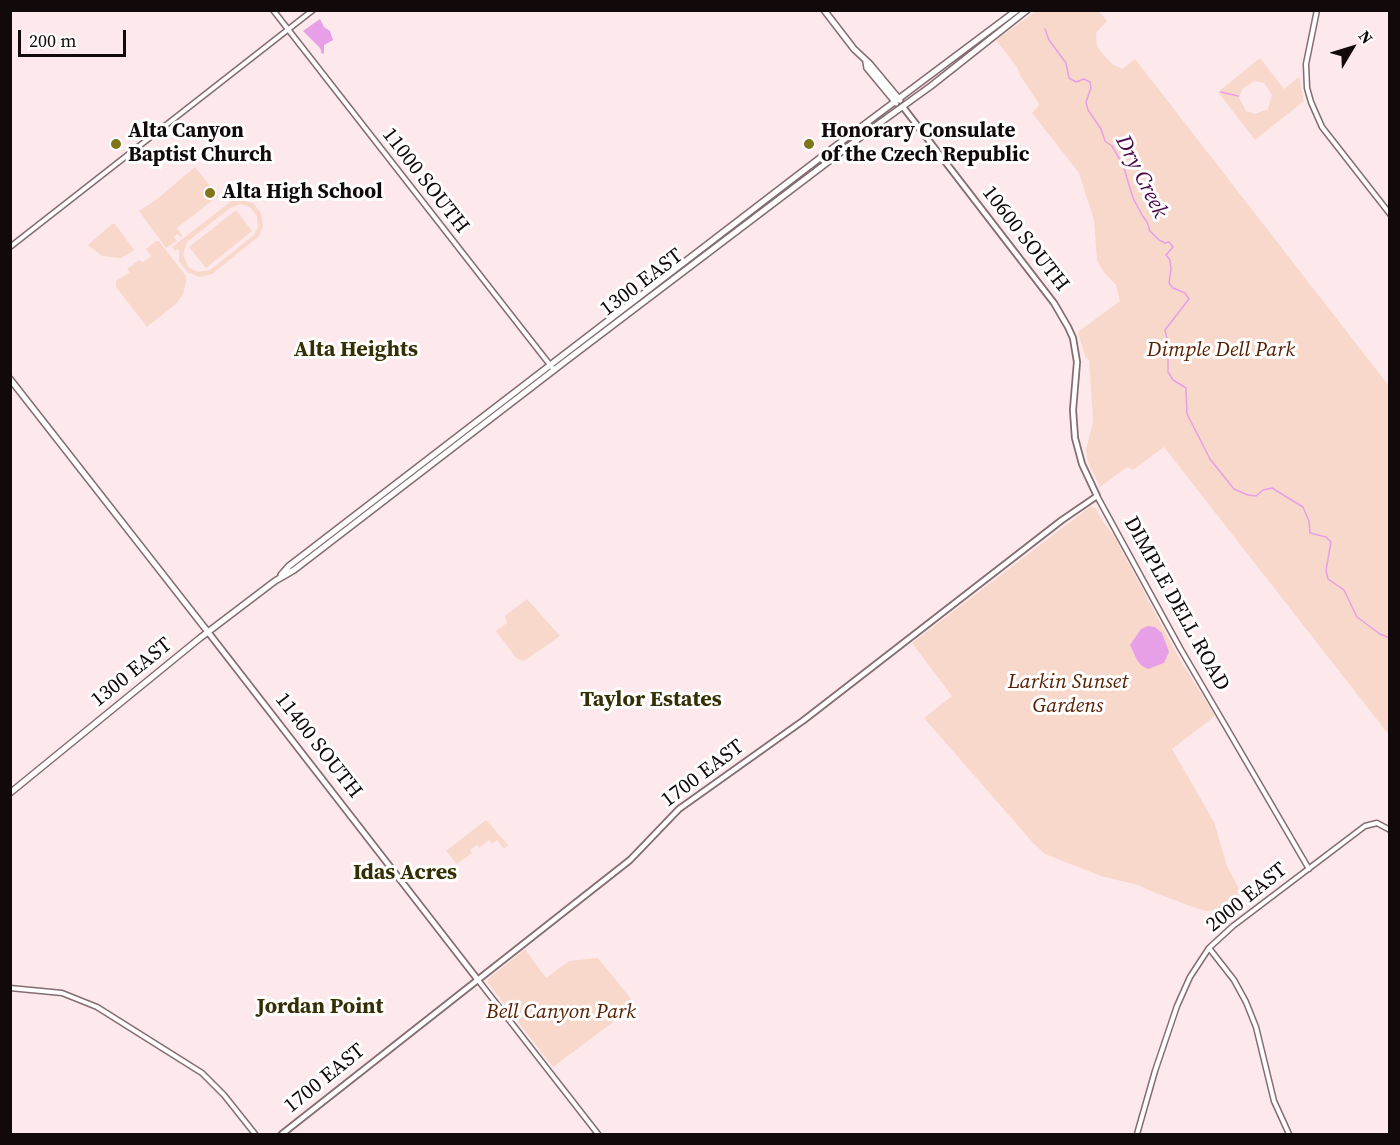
<!DOCTYPE html>
<style>
body{margin:0}
#map{position:relative;width:1400px;height:1145px;overflow:hidden;background:#fde8ec;font-family:"Source Serif 4",serif}
canvas{display:block}
.frame{position:absolute;inset:0;border:12px solid #12090b;pointer-events:none}
.north{position:absolute;left:1322px;top:18px;width:60px;height:60px;-webkit-text-stroke:4px #fff;paint-order:stroke;rotate:52deg;font-size:16px;font-weight:700;line-height:24px;text-align:center;color:#12090b}
.north::after{content:'';display:block;margin:auto;width:21px;height:27px;background:#12090b;clip-path:polygon(50% 0,100% 100%,50% 72%,0 100%)}
.scale{position:absolute;left:18px;top:30px;width:108px;height:27px;box-sizing:border-box;border:3px solid #12090b;border-top:0;padding-left:8px;font-size:18px;line-height:21px;white-space:nowrap;color:#12090b;-webkit-text-stroke:4px #fff;paint-order:stroke}
</style>
<div id="map">
<canvas width="1400" height="1145"></canvas>
<div class="frame"></div>
<div class="north">N</div>
<div class="scale">200 m</div>
</div>
<script>
const ctx = document.querySelector('canvas').getContext('2d');
ctx.lineJoin = 'round';
function fill(path, color) {
  ctx.fillStyle = color;
  ctx.fill(path, 'evenodd');
}
function poly(rows) {
  const path = new Path2D();
  for (const r of rows) {
    path.moveTo(r[0], r[1]);
    for (let i = 2; i < r.length; i += 2) path.lineTo(r[i], r[i + 1]);
  }
  return path;
}
function stroke(path, color, width, dash) {
  ctx.strokeStyle = color;
  ctx.lineWidth = width;
  ctx.lineCap = dash ? 'butt' : 'round';
  ctx.setLineDash(dash || []);
  ctx.stroke(path);
}
function write(font, color, halo, rows, align = 'center') {
  ctx.font = font + ' "Source Serif 4",serif';
  ctx.lineWidth = 6;
  ctx.setLineDash([]);
  ctx.textBaseline = 'middle';
  ctx.strokeStyle = halo;
  ctx.fillStyle = color;
  for (const [text, x, y, turn = 0] of rows) {
    ctx.save();
    ctx.translate(x, y);
    ctx.rotate((+turn || 0) * Math.PI / 180);
    ctx.textAlign = isNaN(turn) ? turn : align;
    if (halo) ctx.strokeText(text, 0, 0);
    ctx.fillText(text, 0, 0);
    ctx.restore();
  }
}
fill(poly([
 [1036,11,1099,11,1107,21,1096,33,1097,46,1101,52,1112,64,1122,69,1135,59,1389,386,1389,735,1164,447,1133,470,1127,467,1100,487,1088,462,1086,450,1093,422,1089,360,1085,356,1078,332,1120,301,1116,285,1103,271,1097,260,1094,220,1079,173,1032,113,1039,105,1036,99,1021,77,1017,67,996,40],
 [1260,58,1284,89,1299,77,1304,101,1255,140,1218,92],
 [1254,81,1264,83,1272,95,1268,109,1255,114,1246,111,1239,98,1242,89],
 [195,167,218,196,177,228,182,235,182,238,177,234,174,237,177,241,166,248,139,211,157,199],
 [242,193,245,196,241,200,253,203,261,213,263,226,259,236,212,274,200,277,187,272,179,261,179,249,175,251,172,247],
 [241,204,250,207,257,216,258,227,254,235,210,270,198,272,189,268,183,255,187,242,230,208],
 [236,210,252,231,206,268,189,247],
 [112,224,115,224,134,250,121,258,102,256,88,245],
 [156,241,159,241,186,276,186,282,183,294,177,303,147,327,116,287,116,281,130,272,127,269,139,260,143,262,151,256,146,249],
 [1091,506,1096,509,1104,523,1114,536,1179,658,1215,716,1172,749,1214,822,1227,866,1241,893,1222,909,1206,911,1193,907,1158,894,1138,885,1101,876,1045,854,1034,844,924,718,952,696,912,643],
 [527,599,560,636,524,661,516,658,496,631,507,623,505,616],
 [486,820,508,845,504,849,497,840,492,844,489,840,479,848,477,845,470,850,472,853,457,864,446,851],
 [525,949,546,978,569,961,598,958,636,1005,553,1067,488,983,488,979]
]), '#f8d8cb');
fill(poly([
 [320,19,324,27,330,31,333,40,324,45,324,53,322,54,320,48,303,31],
 [1148,626,1155,627,1162,633,1169,652,1164,663,1148,669,1142,666,1137,660,1130,645,1141,629]
]), '#e79fe8');
stroke(poly([
 [1045,29,1049,40,1066,63,1069,78,1076,82,1084,79,1090,82,1091,88,1086,102,1088,110,1101,129,1105,141,1112,146,1123,165,1133,198,1142,215,1147,222,1150,231,1159,240,1165,243,1169,242,1173,247,1166,255,1170,260,1171,269,1169,283,1173,288,1185,293,1189,299,1165,330,1168,343,1168,372,1173,380,1186,388,1187,414,1210,459,1234,489,1248,495,1256,496,1263,490,1272,488,1303,507,1309,521,1310,533,1326,537,1331,542,1326,570,1328,579,1344,590,1357,617,1380,634,1390,638],
 [1221,92,1238,96]
]), '#e79fe8', 1.5);
const tertiary = poly([
 [273,10,554,370],
 [1317,10,1306,64,1307,88,1311,102,1322,127,1390,214],
 [10,247,313,10],
 [1097,496,1180,648,1309,869],
 [1209,948,1234,980,1246,1002,1256,1027,1274,1101,1289,1134],
 [478,980,598,1134],
 [10,988,62,993,97,1007,202,1073,224,1095,255,1134],
 [1137,1134,1155,1071,1177,1006,1190,977,1209,948,1233,926,1365,826,1377,823,1390,830]
]);
const secondary = poly([
 [208,632,478,980],
 [282,1134,630,860,679,809,804,720,1062,520,1097,496,1082,464,1075,438,1073,410,1077,362,1073,338,1068,327,1054,303,903,107]
]);
const primary = poly([
 [824,10,854,49,870,64,900,100],
 [866,62,867,68,896,103],
 [10,379,208,632],
 [281,575,289,566,562,356,833,148,1017,10],
 [10,793,200,638,275,581,294,570,567,360,870,130,931,86,1027,10]
]);
stroke(tertiary, '#846d71', 7);
stroke(secondary, '#846d71', 8);
stroke(primary, '#846d71', 8);
stroke(tertiary, '#fff', 4);
stroke(secondary, '#fff', 4.5);
stroke(primary, '#fff', 5);
for (const [x, y, r, color] of [
 [116,144,6,"#807518"],
 [809,144,6,"#807518"],
 [210,193,6,"#807518"]
]) {
  const dot = new Path2D();
  dot.arc(x, y, r, 0, 2 * Math.PI);
  ctx.fillStyle = color;
  ctx.fill(dot);
  stroke(dot, '#fff', 2);
}
write('bold 21px', '#12090b', '#fff', [
 ["Alta Canyon",128,132],
 ["Baptist Church",128,156],
 ["Honorary Consulate",821,132],
 ["of the Czech Republic",821,156],
 ["Alta High School",222,193]
], 'left');
write('21px', '#12090b', '#fff', [
 ["11000 SOUTH",425,181,52],
 ["10600 SOUTH",1025,239,52],
 ["1300 EAST",642,283,-37],
 ["DIMPLE DELL ROAD",1176,604,61],
 ["1300 EAST",132,673,-39],
 ["11400 SOUTH",318,746,52],
 ["1700 EAST",703,774,-37],
 ["2000 EAST",1247,898,-39],
 ["1700 EAST",325,1079,-39]
]);
write('italic 21px', '#5b2001', '#fff', [
 ["Dimple Dell Park",1221,351],
 ["Larkin Sunset",1068,683],
 ["Gardens",1068,707],
 ["Bell Canyon Park",561,1013]
]);
write('italic 22px', '#49064c', '#fff', [
 ["Dry Creek",1141,177,63]
]);
write('bold 22px', '#352f04', '#fff', [
 ["Alta Heights",356,350],
 ["Taylor Estates",651,700],
 ["Idas Acres",405,873],
 ["Jordan Point",320,1007]
]);
</script>
